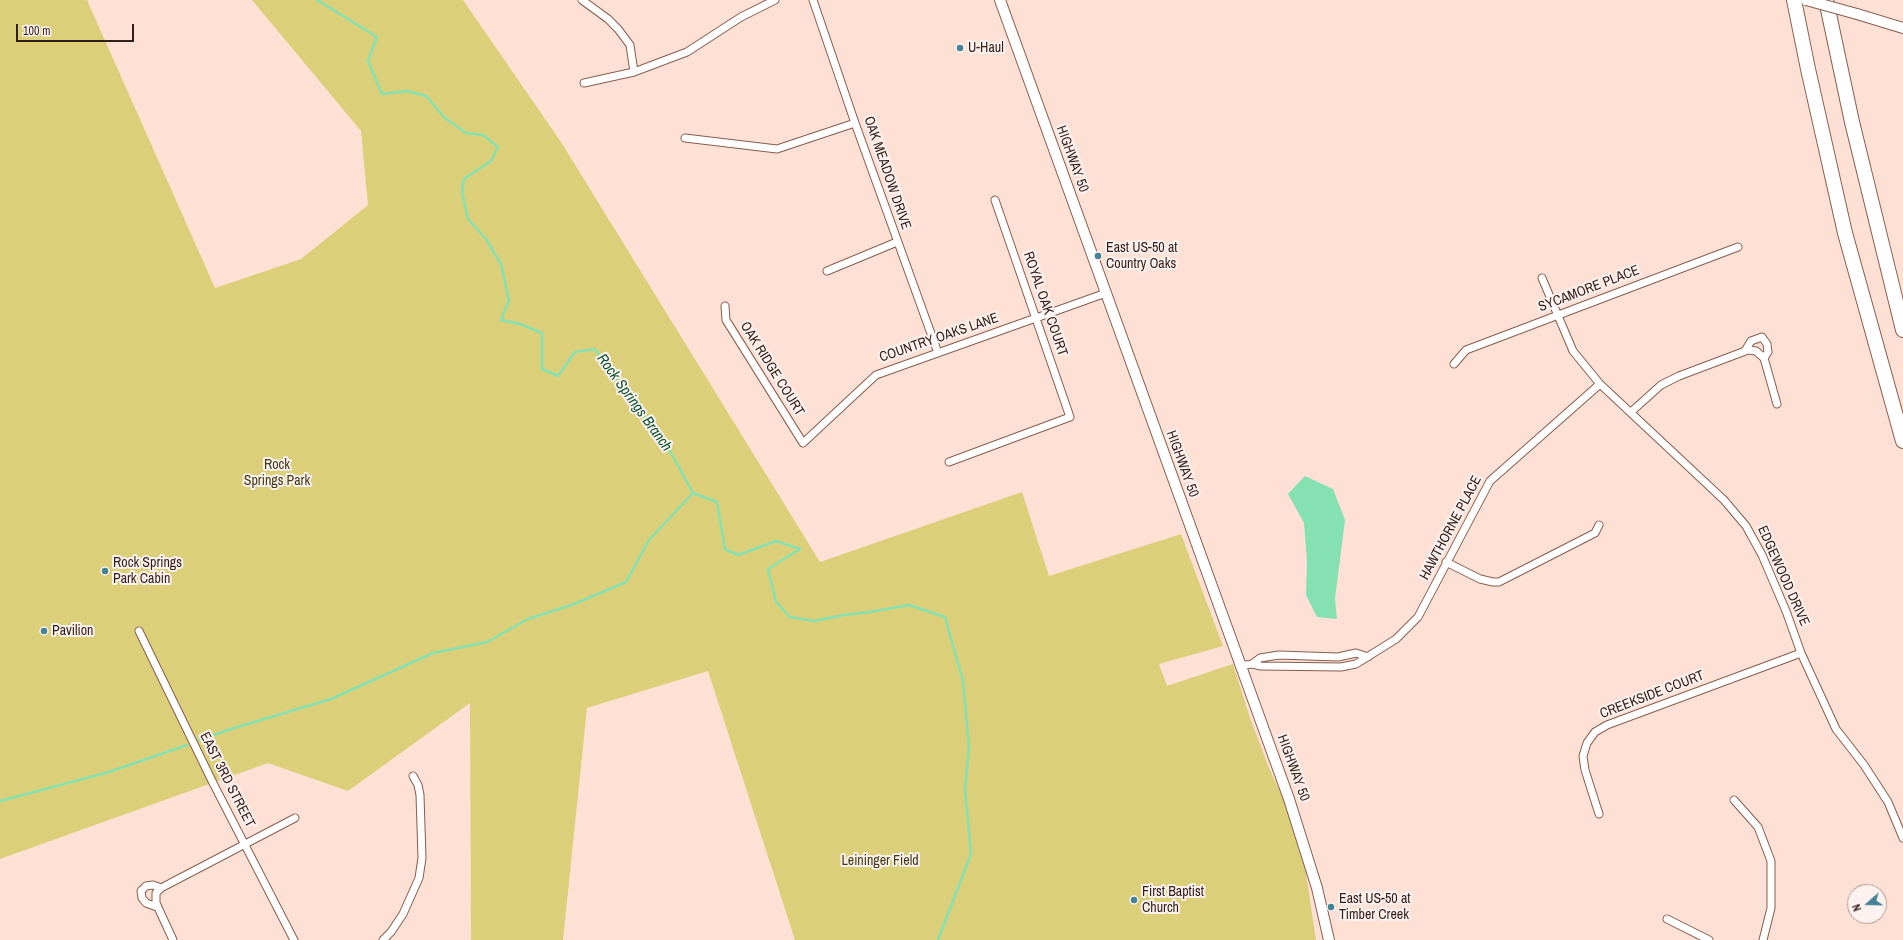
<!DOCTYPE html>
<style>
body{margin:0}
#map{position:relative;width:1903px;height:940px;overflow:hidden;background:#ffe0d5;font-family:"Archivo Narrow",sans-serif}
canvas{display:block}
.north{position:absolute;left:1847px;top:884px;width:40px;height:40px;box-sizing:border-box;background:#fdf2ef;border:1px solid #ab9e99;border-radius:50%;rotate:250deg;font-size:11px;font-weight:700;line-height:16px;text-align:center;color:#311f19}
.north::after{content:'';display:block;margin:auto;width:14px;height:18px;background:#438396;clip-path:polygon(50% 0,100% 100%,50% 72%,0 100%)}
.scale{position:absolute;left:16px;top:24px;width:118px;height:18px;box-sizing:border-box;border:2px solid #311f19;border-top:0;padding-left:5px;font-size:12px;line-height:14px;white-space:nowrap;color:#311f19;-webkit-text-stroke:3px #fdf2ef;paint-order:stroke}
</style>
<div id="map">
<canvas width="1903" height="940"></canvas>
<div class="north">N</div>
<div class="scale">100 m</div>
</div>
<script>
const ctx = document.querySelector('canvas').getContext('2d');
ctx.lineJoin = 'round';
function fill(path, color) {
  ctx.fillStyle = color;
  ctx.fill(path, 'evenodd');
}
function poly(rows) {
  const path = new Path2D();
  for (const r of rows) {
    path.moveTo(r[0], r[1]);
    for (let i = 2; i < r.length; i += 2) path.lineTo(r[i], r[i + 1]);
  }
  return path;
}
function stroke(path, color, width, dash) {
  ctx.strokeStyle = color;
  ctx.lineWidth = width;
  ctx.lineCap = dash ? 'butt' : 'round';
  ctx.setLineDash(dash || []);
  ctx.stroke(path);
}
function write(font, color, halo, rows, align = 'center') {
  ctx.font = font + ' "Archivo Narrow",sans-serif';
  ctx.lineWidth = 4;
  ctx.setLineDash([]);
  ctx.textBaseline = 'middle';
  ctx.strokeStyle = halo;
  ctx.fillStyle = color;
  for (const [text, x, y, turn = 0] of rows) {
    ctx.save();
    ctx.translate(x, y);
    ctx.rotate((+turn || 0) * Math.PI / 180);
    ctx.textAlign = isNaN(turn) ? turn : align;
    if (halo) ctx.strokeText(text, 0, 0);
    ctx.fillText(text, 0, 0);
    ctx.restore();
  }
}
fill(poly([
 [0,0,87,0,215,288,301,259,368,205,361,131,252,0,463,0,561,142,820,562,1022,492,1049,576,1181,534,1223,646,1159,664,1167,686,1233,664,1250,718,1269,768,1289,811,1305,866,1316,940,795,940,708,671,587,708,563,940,471,940,470,703,348,791,268,763,0,859]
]), '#dccf7a');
fill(poly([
 [1305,476,1333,489,1345,520,1335,599,1337,619,1317,617,1306,595,1307,562,1304,523,1288,494]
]), '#85e1b2');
stroke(poly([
 [317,0,377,37,368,61,382,94,407,91,426,96,445,118,466,133,483,135,498,147,491,161,464,179,462,192,468,219,486,239,501,264,509,300,501,320,520,324,542,333,542,369,558,376,575,352,595,349,671,453,693,493],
 [693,493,717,502,725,549,738,555,776,541,800,549,768,569,776,602,790,617,814,621,844,615,870,612,909,605,945,617,963,681,969,747,965,790,971,854,938,940],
 [199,740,231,729,331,699,433,653,487,642,528,619,574,604,626,582,649,540,693,493],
 [0,801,109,772,187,745]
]), '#85e1b2', 2.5);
const street = poly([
 [582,0,608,19,618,29,630,45,634,72],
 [813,0,855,123,938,353],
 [584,83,634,72,687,52,741,17,775,0],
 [685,138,777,149,855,123],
 [827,271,897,242],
 [1542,278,1573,351,1600,384,1724,500,1746,526,1762,555,1786,611,1801,653,1836,729,1864,765,1888,802,1903,838],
 [725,306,726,320,803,443,876,375,1106,293],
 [1745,351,1751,341,1762,337,1767,344,1768,352,1764,358],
 [1454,364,1466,350,1738,247],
 [1631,412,1661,385,1679,376,1748,350,1756,351,1764,358,1777,404],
 [949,462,1070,417,995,200],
 [1446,562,1480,579,1493,582,1499,582,1595,533,1599,525],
 [139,631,213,783,294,940],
 [1252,664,1260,658,1279,655,1338,657,1356,653,1368,657],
 [1240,666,1252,664,1261,666,1341,667,1356,664,1396,639,1418,617,1490,481,1600,384],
 [1734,800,1758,827,1771,861,1771,908,1763,940],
 [1599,814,1585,770,1583,756,1587,743,1595,732,1607,725,1801,653],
 [157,907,146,903,142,898,141,891,146,886,153,885,161,888],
 [1667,919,1709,940],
 [173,940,156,903,156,893,161,888,295,818],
 [383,940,391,932,403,914,419,878,422,858,420,795,418,785,413,776]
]);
const secondary = poly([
 [1000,0,1289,799,1317,888,1329,940],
 [1857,14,1903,28]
]);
const highway = poly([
 [1794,0,1808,69,1845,233,1903,441],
 [1826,0,1852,122,1903,330]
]);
stroke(street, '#885d4e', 9);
stroke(secondary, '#885d4e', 12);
stroke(highway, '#885d4e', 16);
stroke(street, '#fff', 7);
stroke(secondary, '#fff', 10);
stroke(highway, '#fff', 14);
const secondaryBridge = poly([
 [1806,0,1857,14]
]);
stroke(secondaryBridge, '#885d4e', 12, []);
stroke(secondaryBridge, '#fff', 10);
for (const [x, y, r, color] of [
 [960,48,4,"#438396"],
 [1098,256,4,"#438396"],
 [105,571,4,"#438396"],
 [44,631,4,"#438396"],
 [1134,900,4,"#438396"],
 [1331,907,4,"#438396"]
]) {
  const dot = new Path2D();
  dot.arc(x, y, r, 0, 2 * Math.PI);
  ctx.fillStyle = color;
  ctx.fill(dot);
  stroke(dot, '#fdf2ef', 1.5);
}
write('14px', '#311f19', '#fdf2ef', [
 ["U-Haul",968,48],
 ["East US-50 at",1106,248],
 ["Country Oaks",1106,264],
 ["Rock Springs",113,563],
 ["Park Cabin",113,579],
 ["Pavilion",52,631],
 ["First Baptist",1142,892],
 ["Church",1142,908],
 ["East US-50 at",1339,899],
 ["Timber Creek",1339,915]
], 'left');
write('14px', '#311f19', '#fdf2ef', [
 ["HIGHWAY 50",1072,159,70],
 ["OAK MEADOW DRIVE",887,173,71],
 ["SYCAMORE PLACE",1589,289,-21],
 ["ROYAL OAK COURT",1045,304,71],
 ["COUNTRY OAKS LANE",939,338,-19],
 ["OAK RIDGE COURT",772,369,58],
 ["HIGHWAY 50",1182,464,70],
 ["HAWTHORNE PLACE",1451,528,-62],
 ["EDGEWOOD DRIVE",1783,576,66],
 ["CREEKSIDE COURT",1652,695,-21],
 ["HIGHWAY 50",1293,768,70],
 ["EAST 3RD STREET",227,780,63]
]);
write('14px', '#403a13', '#fdf2ef', [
 ["Rock",277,465],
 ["Springs Park",277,481],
 ["Leininger Field",880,861]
]);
write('italic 15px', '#0d5739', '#fdf2ef', [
 ["Rock Springs Branch",634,403,54]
]);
</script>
